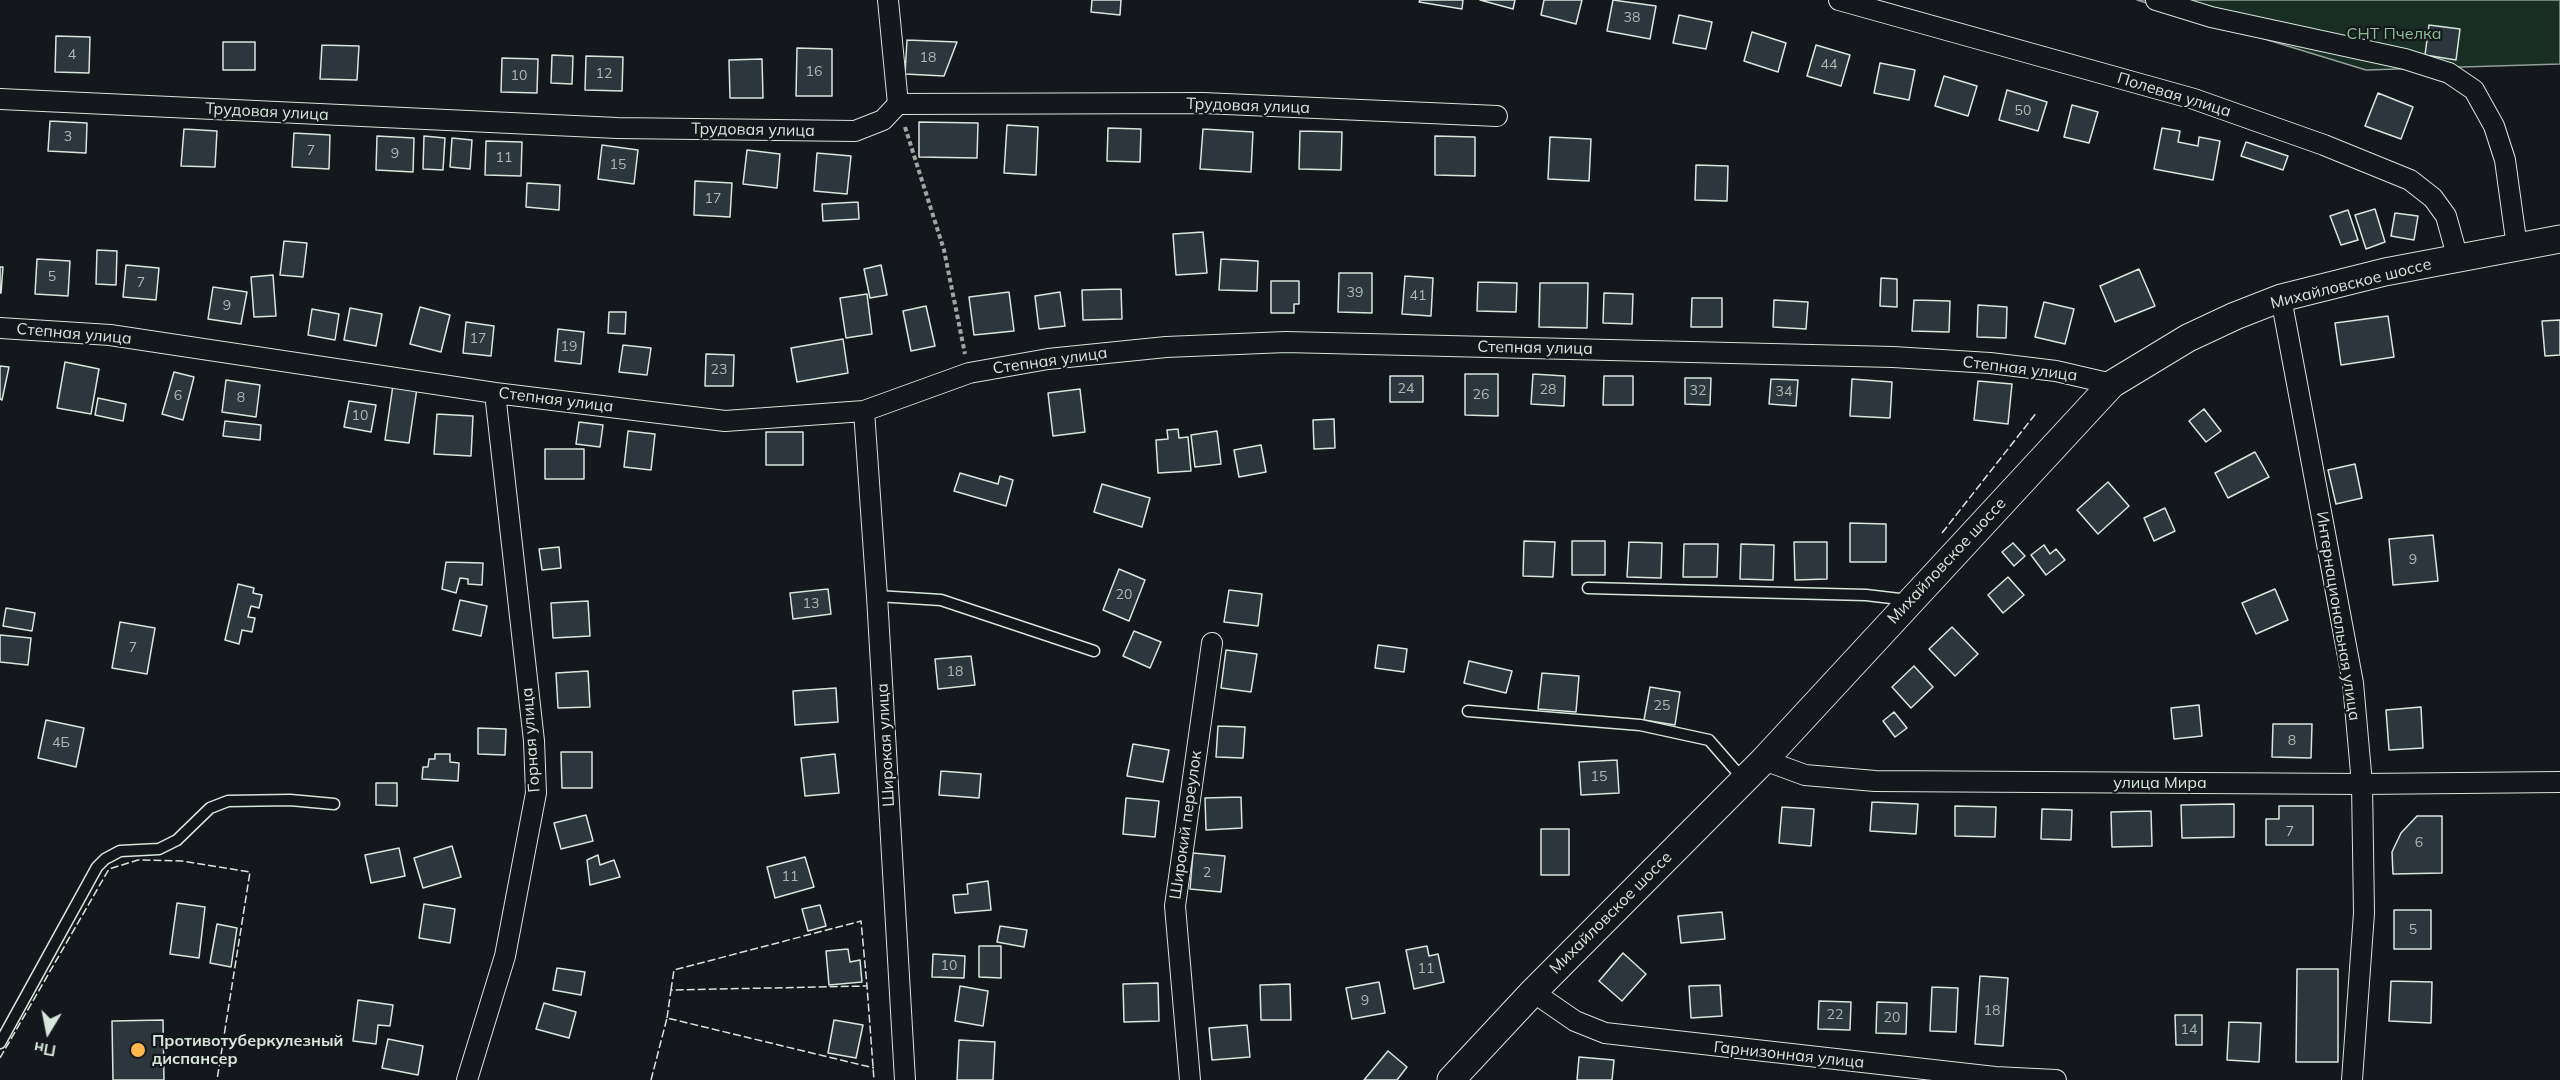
<!DOCTYPE html>
<meta charset="utf-8">
<style>
body{margin:0}
#map{position:relative;width:2560px;height:1080px;overflow:hidden;background:#14181c;font-family:Mulish,sans-serif}
canvas{display:block}
.north{position:absolute;left:18px;top:1002px;width:60px;height:60px;-webkit-text-stroke:4px #14181c;paint-order:stroke;rotate:190deg;font-size:16px;font-weight:700;line-height:24px;text-align:center;color:#d8e6dc}
.north::after{content:'';display:block;margin:auto;width:21px;height:27px;background:#d8e6dc;clip-path:polygon(50% 0,100% 100%,50% 72%,0 100%)}
</style>
<div id="map">
<canvas width="2560" height="1080"></canvas>
<div class="north">Пн</div>
</div>
<script>
const ctx = document.querySelector('canvas').getContext('2d');
ctx.lineJoin = 'round';
function fill(path, color) {
  ctx.fillStyle = color;
  ctx.fill(path, 'evenodd');
}
function poly(rows) {
  const path = new Path2D();
  for (const r of rows) {
    path.moveTo(r[0], r[1]);
    for (let i = 2; i < r.length; i += 2) path.lineTo(r[i], r[i + 1]);
  }
  return path;
}
function stroke(path, color, width, dash) {
  ctx.strokeStyle = color;
  ctx.lineWidth = width;
  ctx.lineCap = dash ? 'butt' : 'round';
  ctx.setLineDash(dash || []);
  ctx.stroke(path);
}
function write(font, color, halo, rows, align = 'center') {
  ctx.font = font + ' Mulish,sans-serif';
  ctx.lineWidth = 4.5;
  ctx.setLineDash([]);
  ctx.textBaseline = 'middle';
  ctx.strokeStyle = halo;
  ctx.fillStyle = color;
  for (const [text, x, y, turn = 0] of rows) {
    ctx.save();
    ctx.translate(x, y);
    ctx.rotate((+turn || 0) * Math.PI / 180);
    ctx.textAlign = isNaN(turn) ? turn : align;
    if (halo) ctx.strokeText(text, 0, 0);
    ctx.fillText(text, 0, 0);
    ctx.restore();
  }
}
const green = poly([
 [2137,0,2560,0,2560,64,2366,70,2137,0]
]);
fill(green, '#1a2d24');
stroke(green, '#939e99', 1.5);
const building = poly([
 [1092,0,1121,0,1120,15,1091,12,1092,0],
 [1420,0,1463,0,1462,9,1419,2,1420,0],
 [1480,0,1515,0,1513,9,1480,0],
 [1544,0,1582,0,1576,24,1541,15,1544,0],
 [1613,0,1656,6,1650,39,1607,31,1613,0],
 [1679,15,1712,22,1706,49,1673,43,1679,15],
 [2429,25,2460,29,2456,60,2425,55,2429,25],
 [1752,32,1786,43,1778,72,1744,61,1752,32],
 [56,36,90,37,89,73,55,72,56,36],
 [907,40,957,42,944,76,905,74,907,40],
 [223,42,255,42,255,70,223,70,223,42],
 [322,45,359,46,357,80,320,79,322,45],
 [1816,45,1850,55,1841,86,1807,76,1816,45],
 [797,48,832,49,832,96,796,96,797,48],
 [552,55,573,56,572,84,551,83,552,55],
 [586,56,623,57,622,91,585,90,586,56],
 [502,58,538,59,537,93,501,92,502,58],
 [762,59,763,98,730,98,729,60,762,59],
 [1880,63,1915,70,1909,100,1874,93,1880,63],
 [1944,76,1977,86,1968,116,1935,106,1944,76],
 [2007,90,2047,102,2038,131,1999,120,2007,90],
 [2378,93,2413,107,2401,139,2365,126,2378,93],
 [2072,105,2098,112,2089,143,2064,137,2072,105],
 [50,121,87,123,86,153,48,151,50,121],
 [919,122,978,123,977,158,919,157,919,122],
 [1007,125,1038,127,1036,175,1004,173,1007,125],
 [1108,128,1141,129,1140,162,1107,161,1108,128],
 [2162,128,2180,131,2178,142,2198,146,2199,137,2220,141,2213,180,2154,169,2162,128],
 [184,129,217,131,215,167,181,166,184,129],
 [1203,129,1253,132,1251,172,1200,169,1203,129],
 [1300,131,1342,132,1341,170,1299,169,1300,131],
 [294,133,330,135,329,169,292,167,294,133],
 [377,136,414,138,413,172,376,170,377,136],
 [424,136,445,138,443,170,423,169,424,136],
 [1435,136,1475,137,1475,176,1435,175,1435,136],
 [1550,137,1591,139,1589,181,1548,179,1550,137],
 [452,138,472,140,470,169,450,167,452,138],
 [486,141,522,142,521,176,485,175,486,141],
 [2246,142,2288,156,2283,170,2241,156,2246,142],
 [602,145,638,150,634,184,598,179,602,145],
 [747,150,780,154,777,188,743,184,747,150],
 [817,153,851,156,847,194,814,191,817,153],
 [1696,165,1728,166,1727,201,1695,200,1696,165],
 [695,181,732,183,730,217,694,215,695,181],
 [527,183,560,185,559,210,526,207,527,183],
 [858,202,859,219,823,221,822,204,858,202],
 [2375,209,2385,242,2366,249,2355,215,2375,209],
 [2348,210,2358,240,2341,245,2330,216,2348,210],
 [2395,213,2418,216,2414,240,2391,236,2395,213],
 [1203,232,1207,273,1176,275,1173,234,1203,232],
 [284,241,307,243,303,277,280,275,284,241],
 [97,250,117,251,116,285,96,284,97,250],
 [37,259,70,261,68,296,35,294,37,259],
 [1221,259,1258,261,1257,291,1219,290,1221,259],
 [126,265,159,268,156,300,123,297,126,265],
 [881,265,887,295,870,298,864,269,881,265],
 [0,267,3,267,1,293,0,293,0,267],
 [2139,269,2155,306,2115,322,2100,286,2139,269],
 [1339,273,1372,273,1372,313,1338,312,1339,273],
 [273,275,276,316,254,317,251,277,273,275],
 [1405,276,1433,278,1431,316,1402,314,1405,276],
 [1881,278,1897,279,1897,307,1880,306,1881,278],
 [1271,281,1299,281,1299,304,1294,304,1294,313,1271,313,1271,281],
 [1478,282,1517,283,1516,312,1477,311,1478,282],
 [1540,283,1588,283,1587,328,1539,327,1540,283],
 [213,287,247,292,241,324,208,319,213,287],
 [1121,289,1122,319,1083,320,1082,290,1121,289],
 [1009,292,1014,331,974,335,969,297,1009,292],
 [1060,292,1065,326,1039,329,1035,296,1060,292],
 [1604,293,1633,294,1632,324,1603,323,1604,293],
 [867,294,872,334,846,338,840,298,867,294],
 [1692,298,1722,298,1722,327,1691,327,1692,298],
 [1774,300,1808,302,1806,329,1773,327,1774,300],
 [1914,300,1950,301,1949,332,1912,331,1914,300],
 [2044,302,2074,309,2065,344,2035,337,2044,302],
 [1978,305,2007,307,2006,338,1977,337,1978,305],
 [926,306,935,346,911,351,903,311,926,306],
 [420,307,450,315,441,352,410,344,420,307],
 [350,308,382,314,376,346,344,340,350,308],
 [312,309,339,314,335,340,308,335,312,309],
 [609,312,626,312,625,334,608,333,609,312],
 [2388,316,2394,357,2341,365,2335,323,2388,316],
 [2560,320,2560,355,2545,356,2542,321,2560,320],
 [466,322,494,326,491,356,463,353,466,322],
 [558,329,584,332,581,364,555,361,558,329],
 [843,339,848,373,797,382,791,348,843,339],
 [623,345,651,348,647,375,619,372,623,345],
 [706,354,734,355,733,386,705,386,706,354],
 [65,362,99,369,91,414,57,408,65,362],
 [0,366,9,367,2,400,0,399,0,366],
 [174,372,194,377,183,420,162,414,174,372],
 [1465,374,1498,374,1498,416,1465,415,1465,374],
 [1533,374,1565,376,1564,406,1531,404,1533,374],
 [1390,376,1423,376,1423,402,1390,402,1390,376],
 [1604,376,1633,376,1633,405,1603,405,1604,376],
 [1685,378,1711,378,1710,405,1685,404,1685,378],
 [1771,379,1798,380,1796,406,1769,404,1771,379],
 [1852,379,1892,382,1890,418,1850,416,1852,379],
 [226,380,260,385,256,417,222,412,226,380],
 [1978,381,2012,384,2008,424,1974,420,1978,381],
 [393,385,417,388,409,443,385,440,393,385],
 [1080,389,1085,432,1053,436,1048,393,1080,389],
 [98,398,126,404,123,421,95,415,98,398],
 [349,401,376,405,371,432,344,427,349,401],
 [2204,409,2221,431,2206,442,2189,421,2204,409],
 [437,414,473,416,471,456,434,454,437,414],
 [1334,419,1335,448,1314,449,1313,420,1334,419],
 [225,421,261,425,260,440,223,436,225,421],
 [579,422,603,425,600,447,576,444,579,422],
 [1178,429,1179,438,1188,437,1191,471,1158,473,1156,440,1168,439,1167,430,1178,429],
 [628,431,655,434,651,470,624,467,628,431],
 [1217,431,1221,464,1195,467,1191,435,1217,431],
 [766,432,803,432,803,465,766,465,766,432],
 [1261,445,1266,472,1239,477,1234,450,1261,445],
 [545,449,584,449,584,479,545,479,545,449],
 [2255,452,2269,477,2228,498,2215,473,2255,452],
 [2355,464,2362,498,2336,504,2328,470,2355,464],
 [960,473,998,484,1000,476,1013,480,1006,506,954,491,960,473],
 [2108,482,2129,506,2098,534,2077,510,2108,482],
 [1102,484,1150,498,1142,527,1094,512,1102,484],
 [2165,508,2175,531,2154,541,2144,518,2165,508],
 [1850,523,1886,524,1886,562,1850,562,1850,523],
 [2433,535,2438,581,2393,585,2389,539,2433,535],
 [1524,541,1555,542,1553,577,1523,576,1524,541],
 [1572,541,1605,541,1605,575,1572,575,1572,541],
 [1629,542,1662,543,1661,578,1627,577,1629,542],
 [1794,542,1827,542,1827,579,1795,580,1794,542],
 [2013,543,2025,556,2014,566,2002,552,2013,543],
 [1684,544,1718,544,1717,577,1683,577,1684,544],
 [1741,544,1774,545,1773,580,1740,579,1741,544],
 [2044,545,2050,554,2056,549,2065,560,2046,575,2031,555,2044,545],
 [559,547,561,568,542,570,539,549,559,547],
 [446,562,483,563,482,585,468,584,468,579,460,578,456,593,442,589,446,562],
 [1119,569,1145,580,1129,621,1103,610,1119,569],
 [2008,577,2024,595,2003,613,1988,595,2008,577],
 [238,584,254,588,253,593,262,595,259,608,251,606,248,617,255,618,252,632,242,630,239,644,225,640,238,584],
 [828,589,831,614,793,619,790,593,828,589],
 [2275,589,2288,620,2256,634,2242,603,2275,589],
 [1229,590,1262,594,1258,626,1224,622,1229,590],
 [460,600,487,606,481,636,453,630,460,600],
 [588,601,590,636,553,638,551,603,588,601],
 [6,608,35,613,32,631,3,626,6,608],
 [120,622,155,628,147,674,112,668,120,622],
 [1952,627,1978,654,1955,676,1929,649,1952,627],
 [1134,631,1161,642,1150,668,1123,656,1134,631],
 [0,635,31,638,28,665,0,662,0,635],
 [1378,645,1407,649,1404,672,1375,668,1378,645],
 [1226,650,1257,654,1251,692,1221,688,1226,650],
 [971,656,975,685,938,689,935,659,971,656],
 [1469,661,1512,671,1506,693,1464,683,1469,661],
 [1914,666,1933,687,1911,708,1892,687,1914,666],
 [588,671,590,707,558,708,556,673,588,671],
 [1542,673,1579,676,1576,712,1538,709,1542,673],
 [1650,687,1680,692,1675,725,1644,720,1650,687],
 [836,688,838,722,795,725,793,691,836,688],
 [2199,705,2202,736,2174,739,2171,708,2199,705],
 [2421,707,2423,748,2389,750,2386,710,2421,707],
 [1894,712,1907,728,1895,737,1883,721,1894,712],
 [46,720,84,728,76,767,38,758,46,720],
 [2273,724,2312,724,2311,758,2272,757,2273,724],
 [1218,726,1245,727,1243,758,1216,757,1218,726],
 [478,728,506,729,505,755,478,754,478,728],
 [1133,744,1169,750,1163,782,1127,776,1133,744],
 [561,752,592,752,592,788,562,788,561,752],
 [435,754,450,754,450,762,459,763,458,781,422,779,423,767,428,767,429,759,435,759,435,754],
 [835,754,839,793,805,796,801,758,835,754],
 [1617,760,1619,793,1581,795,1579,762,1617,760],
 [941,771,981,774,979,798,939,795,941,771],
 [376,783,397,783,397,806,376,805,376,783],
 [1241,797,1242,828,1206,830,1205,798,1241,797],
 [1126,798,1159,801,1155,837,1123,834,1126,798],
 [1872,802,1918,804,1916,834,1870,831,1872,802],
 [2234,804,2234,837,2182,838,2181,805,2234,804],
 [1955,806,1996,807,1995,837,1955,836,1955,806],
 [2279,806,2313,806,2313,845,2266,845,2266,819,2279,819,2279,806],
 [1782,807,1814,809,1811,846,1779,843,1782,807],
 [2042,809,2072,810,2071,840,2041,839,2042,809],
 [2151,811,2152,846,2112,847,2111,812,2151,811],
 [586,815,593,841,561,849,554,823,586,815],
 [2417,816,2442,816,2442,873,2393,874,2392,852,2401,833,2417,816],
 [1541,829,1569,829,1569,875,1541,875,1541,829],
 [452,846,461,877,423,888,414,858,452,846],
 [399,848,405,876,371,883,365,855,399,848],
 [1193,853,1225,856,1221,892,1190,889,1193,853],
 [598,855,600,865,614,860,620,877,590,885,587,860,598,855],
 [805,857,814,887,775,898,767,867,805,857],
 [988,881,991,910,955,913,953,895,968,894,967,884,988,881],
 [177,903,205,907,199,958,170,954,177,903],
 [424,904,455,909,450,943,419,938,424,904],
 [820,905,826,926,808,931,802,909,820,905],
 [2394,910,2431,910,2431,949,2394,949,2394,910],
 [1722,912,1725,939,1681,943,1678,916,1722,912],
 [217,924,237,928,231,967,210,963,217,924],
 [1000,926,1027,930,1024,947,997,942,1000,926],
 [979,946,1001,946,1001,978,979,977,979,946],
 [1427,946,1429,956,1438,954,1444,982,1414,989,1406,950,1427,946],
 [848,949,850,962,860,960,862,982,829,985,826,951,848,949],
 [1623,953,1646,974,1622,1001,1599,981,1623,953],
 [933,954,965,956,964,978,932,977,933,954],
 [557,968,585,972,581,995,553,990,557,968],
 [2297,969,2338,969,2338,1062,2296,1062,2297,969],
 [1980,976,2008,978,2003,1046,1975,1044,1980,976],
 [2391,981,2432,982,2431,1023,2389,1021,2391,981],
 [1379,982,1385,1013,1352,1019,1346,988,1379,982],
 [1158,983,1159,1021,1124,1022,1123,984,1158,983],
 [1290,984,1291,1020,1261,1020,1260,985,1290,984],
 [1720,985,1722,1016,1691,1018,1689,986,1720,985],
 [960,986,988,991,983,1026,955,1021,960,986],
 [1932,987,1958,988,1956,1032,1930,1031,1932,987],
 [358,1000,393,1005,390,1026,378,1025,376,1044,353,1041,358,1000],
 [1819,1001,1851,1002,1850,1030,1818,1029,1819,1001],
 [1877,1002,1907,1003,1906,1034,1876,1033,1877,1002],
 [544,1003,576,1012,569,1038,536,1029,544,1003],
 [2175,1015,2202,1015,2202,1045,2176,1045,2175,1015],
 [163,1020,164,1080,113,1080,112,1021,163,1020],
 [834,1020,863,1025,856,1058,828,1053,834,1020],
 [2229,1022,2261,1023,2259,1062,2227,1060,2229,1022],
 [1247,1025,1250,1057,1212,1060,1209,1028,1247,1025],
 [388,1039,423,1046,418,1075,382,1068,388,1039],
 [959,1040,995,1042,993,1080,957,1080,959,1040],
 [1388,1051,1407,1067,1397,1080,1364,1080,1388,1051],
 [1579,1057,1614,1060,1612,1080,1577,1080,1579,1057]
]);
fill(building, '#2c363c');
stroke(building, '#d8e6dc', 1.5);
const service = poly([
 [1588,588,1866,595,1908,600],
 [877,596,941,600,1094,651],
 [1468,711,1640,725,1709,740,1743,779],
 [0,1043,97,867,105,859,120,851,159,849,177,840,210,808,228,801,290,800,334,804]
]);
const minor = poly([
 [888,0,898,104],
 [1839,0,2194,99,2324,145,2410,180,2433,198,2446,216,2458,259],
 [2156,0,2211,17,2405,59,2449,73,2474,90,2494,126,2505,160,2517,247],
 [0,99,617,128,855,131,883,120,898,104,1203,103,1497,116],
 [2281,298,2353,683,2362,784,2364,913,2352,1080],
 [0,328,110,335,495,393,725,421,864,411,969,373,1048,359,1166,347,1286,342,1893,357,1990,363,2056,371,2112,384],
 [864,411,877,596,905,1080],
 [1764,760,1805,775,1875,781,2362,784,2560,782],
 [1533,992,1575,1021,1605,1033,1995,1077,2056,1080],
 [467,1080,505,956,536,793,534,741,495,393],
 [1190,1080,1175,906,1212,643]
]);
const secondary = poly([
 [1451,1080,1533,992,1764,760,2112,384,2188,338,2235,316,2281,298,2385,272,2560,239]
]);
stroke(service, '#d8e6dc', 13);
stroke(minor, '#d8e6dc', 22);
stroke(secondary, '#d8e6dc', 29);
stroke(poly([
 [905,127,944,250,965,354]
]), '#9da8a2', 4, [4.5, 3]);
stroke(service, '#14181c', 10);
stroke(minor, '#14181c', 20);
stroke(secondary, '#14181c', 27);
stroke(poly([
 [1942,533,2037,412],
 [671,990,674,970,861,921,867,986],
 [667,1018,671,990,867,986,874,1080],
 [0,1058,109,869,138,860,182,861,250,872,217,1080],
 [651,1080,667,1018,874,1068]
]), '#d8e6dc', 1.5, [8, 3]);
for (const [x, y, r, color] of [
 [138,1050,8,"#ffb74d"]
]) {
  const dot = new Path2D();
  dot.arc(x, y, r, 0, 2 * Math.PI);
  ctx.fillStyle = color;
  ctx.fill(dot);
  stroke(dot, '#14181c', 2);
}
write('14px', '#adbab4', null, [
 ["38",1632,18],
 ["4",72,55],
 ["18",928,58],
 ["44",1829,65],
 ["16",814,72],
 ["12",604,74],
 ["10",519,76],
 ["50",2023,111],
 ["3",68,137],
 ["7",311,151],
 ["9",395,154],
 ["11",504,158],
 ["15",618,165],
 ["17",713,199],
 ["5",52,277],
 ["7",141,283],
 ["39",1355,293],
 ["41",1418,296],
 ["9",227,306],
 ["17",478,339],
 ["19",569,347],
 ["23",719,370],
 ["24",1406,389],
 ["28",1548,390],
 ["32",1698,391],
 ["34",1784,392],
 ["26",1481,395],
 ["6",178,396],
 ["8",241,398],
 ["10",360,416],
 ["9",2413,560],
 ["20",1124,595],
 ["13",811,604],
 ["7",133,648],
 ["18",955,672],
 ["25",1662,706],
 ["8",2292,741],
 ["4Б",61,743],
 ["15",1599,777],
 ["7",2290,832],
 ["6",2419,843],
 ["2",1207,873],
 ["11",790,877],
 ["5",2413,930],
 ["10",949,966],
 ["11",1426,969],
 ["9",1365,1001],
 ["18",1992,1011],
 ["22",1835,1015],
 ["20",1892,1018],
 ["14",2189,1030]
]);
write('16px', '#8ac095', '#14181c', [
 ["СНТ Пчелка",2394,34]
]);
write('16px', '#d8e6dc', '#14181c', [
 ["Полевая улица",2174,95,17],
 ["Трудовая улица",1248,106,2],
 ["Трудовая улица",267,112,3],
 ["Трудовая улица",753,130,1],
 ["Михайловское шоссе",2351,284,-14],
 ["Степная улица",74,334,5],
 ["Степная улица",1535,348,1],
 ["Степная улица",1050,361,-8],
 ["Степная улица",2020,369,7],
 ["Степная улица",556,400,7],
 ["Михайловское шоссе",1947,561,-47],
 ["Интернациональная улица",2338,616,81],
 ["Горная улица",531,740,-94],
 ["Широкая улица",886,745,-93],
 ["улица Мира",2160,783],
 ["Широкий переулок",1186,825,-82],
 ["Михайловское шоссе",1611,913,-45],
 ["Гарнизонная улица",1789,1055,6]
]);
write('bold 16px', '#d8e6dc', '#14181c', [
 ["Противотуберкулезный",152,1041],
 ["диспансер",152,1059]
], 'left');
</script>
